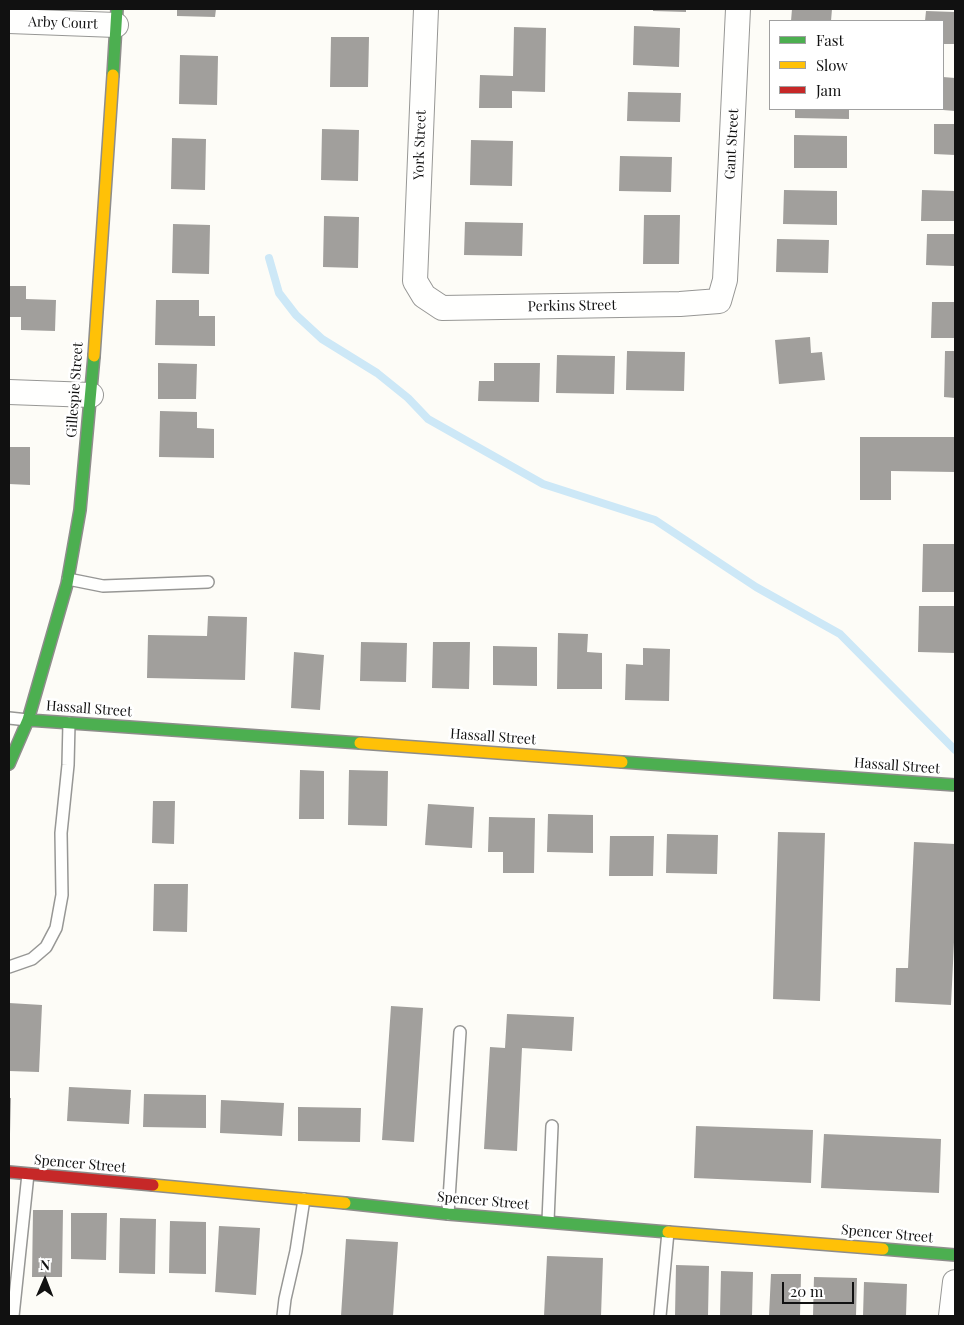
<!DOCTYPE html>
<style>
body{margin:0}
#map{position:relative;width:964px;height:1325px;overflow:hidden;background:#fdfcf7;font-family:"Playfair Display",serif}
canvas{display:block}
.frame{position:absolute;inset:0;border:10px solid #111;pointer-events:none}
.legend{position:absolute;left:769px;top:20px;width:175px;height:90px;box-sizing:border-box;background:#fff;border:1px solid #a0a0a0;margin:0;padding:6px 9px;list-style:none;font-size:15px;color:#111}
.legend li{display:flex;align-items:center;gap:10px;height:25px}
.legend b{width:25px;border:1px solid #a0a0a0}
.north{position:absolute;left:20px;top:1255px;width:50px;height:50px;-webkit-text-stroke:4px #fff;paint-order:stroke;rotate:1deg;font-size:14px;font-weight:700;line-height:20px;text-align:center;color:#111}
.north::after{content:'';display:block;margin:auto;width:18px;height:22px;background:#111;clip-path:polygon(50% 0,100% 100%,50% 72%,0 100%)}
.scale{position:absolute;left:782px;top:1282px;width:72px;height:22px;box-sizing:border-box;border:2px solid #111;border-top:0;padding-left:6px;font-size:15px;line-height:18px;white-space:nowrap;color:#111;-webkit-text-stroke:4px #fff;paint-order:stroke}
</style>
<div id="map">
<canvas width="964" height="1325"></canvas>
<div class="frame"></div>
<ul class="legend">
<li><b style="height:6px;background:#4caf50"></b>Fast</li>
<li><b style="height:6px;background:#ffc107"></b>Slow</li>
<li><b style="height:6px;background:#c62828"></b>Jam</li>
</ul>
<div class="north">N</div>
<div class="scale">20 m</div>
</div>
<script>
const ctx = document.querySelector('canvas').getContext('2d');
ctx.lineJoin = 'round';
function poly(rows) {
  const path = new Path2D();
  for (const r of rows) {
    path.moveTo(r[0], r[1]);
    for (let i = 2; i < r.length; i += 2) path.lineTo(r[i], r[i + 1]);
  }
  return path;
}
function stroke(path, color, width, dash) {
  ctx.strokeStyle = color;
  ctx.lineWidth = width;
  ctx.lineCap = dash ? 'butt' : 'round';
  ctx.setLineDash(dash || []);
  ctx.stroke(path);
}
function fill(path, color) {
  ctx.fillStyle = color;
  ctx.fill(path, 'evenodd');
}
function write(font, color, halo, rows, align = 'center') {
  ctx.font = font + ' "Playfair Display",serif';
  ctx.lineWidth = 5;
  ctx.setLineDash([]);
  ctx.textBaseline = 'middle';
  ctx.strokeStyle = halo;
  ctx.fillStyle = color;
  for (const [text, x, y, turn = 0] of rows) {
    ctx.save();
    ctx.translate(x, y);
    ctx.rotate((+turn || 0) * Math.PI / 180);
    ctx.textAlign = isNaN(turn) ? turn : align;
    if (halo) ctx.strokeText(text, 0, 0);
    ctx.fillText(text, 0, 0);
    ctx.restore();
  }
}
stroke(poly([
 [269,258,279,293,296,315,322,339,377,373,408,398,428,419,543,484,655,520,756,587,840,634,955,750]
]), '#cde8f7', 8);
fill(poly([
 [177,9,216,9,215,17,177,16],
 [653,9,686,9,686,12,653,11],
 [792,9,832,9,831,21,791,21],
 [926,11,955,12,955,44,943,44,943,21,925,21],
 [634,26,680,28,679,67,633,65],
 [514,27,546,28,545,92,512,91,512,108,479,108,480,75,513,76],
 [331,37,369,37,368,87,330,87],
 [180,55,218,56,217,105,179,104],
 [943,77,955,78,955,111,943,110],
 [628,92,681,93,680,122,627,121],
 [795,109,849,109,849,119,795,118],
 [934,124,955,124,955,155,934,154],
 [322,129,359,130,358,181,321,180],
 [794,135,847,136,847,168,794,168],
 [172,138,206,139,205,190,171,189],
 [471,140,513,141,512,186,470,185],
 [620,156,672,157,671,192,619,191],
 [784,190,837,191,837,225,783,224],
 [922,190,955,191,955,221,921,221],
 [644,215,680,215,679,264,643,264],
 [324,216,359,217,358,268,323,267],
 [465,222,523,223,522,256,464,255],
 [173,224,210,225,209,274,172,273],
 [927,234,955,234,955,266,926,265],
 [777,239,829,240,828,273,776,272],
 [9,286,26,286,26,299,56,300,55,331,21,330,21,317,9,317],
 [156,300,199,300,199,316,215,316,215,346,155,345],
 [932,302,955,302,955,338,931,338],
 [810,337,811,353,822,352,825,380,779,384,775,340],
 [627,351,685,352,684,391,626,390],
 [945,351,955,351,955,398,944,397],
 [557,355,615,356,614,394,556,393],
 [158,363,197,364,196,399,158,399],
 [494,363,540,363,539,402,478,401,479,381,494,381],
 [160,411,197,412,197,428,214,429,214,458,159,457],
 [860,437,955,437,955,472,891,471,891,500,860,500],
 [9,447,30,447,30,485,9,484],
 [923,544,955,544,955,592,922,592],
 [919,606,955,606,955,653,918,652],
 [208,616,247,617,245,680,147,678,148,635,207,636],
 [558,633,588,634,587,652,602,653,602,689,557,689],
 [361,642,407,643,406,682,360,681],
 [433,642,470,642,469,689,432,688],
 [493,646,537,647,537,686,493,685],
 [643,648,670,649,669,701,625,700,626,664,643,665],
 [294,652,324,655,320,710,291,708],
 [300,770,324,771,324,819,299,819],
 [349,770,388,771,387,826,348,825],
 [153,801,175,801,174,844,152,843],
 [428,804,474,807,472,848,425,845],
 [548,814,593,815,593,853,547,852],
 [489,817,535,818,534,873,503,873,503,852,488,852],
 [778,832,825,833,820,1001,773,999],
 [667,834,718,835,717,874,666,873],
 [610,836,654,836,653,876,609,876],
 [914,842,955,844,955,921,951,1005,895,1002,896,968,908,968],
 [154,884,188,884,187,932,153,931],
 [9,1003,42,1005,39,1072,9,1071],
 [391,1006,423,1008,414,1142,382,1140],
 [507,1014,574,1017,572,1051,522,1048,517,1151,484,1149,490,1047,505,1048],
 [69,1087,131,1090,129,1124,67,1121],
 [144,1094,206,1095,206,1128,143,1127],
 [9,1098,11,1098,10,1134,9,1134],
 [221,1100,284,1103,282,1136,220,1133],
 [298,1107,361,1108,360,1142,298,1141],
 [696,1126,813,1130,811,1183,694,1178],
 [824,1134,941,1139,939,1193,821,1188],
 [33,1210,63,1210,62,1277,32,1277],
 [71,1213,107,1213,106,1260,71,1259],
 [120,1218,156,1219,155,1274,119,1273],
 [170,1221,206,1222,206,1274,169,1273],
 [219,1226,260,1228,256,1295,215,1292],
 [346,1239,398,1242,393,1316,341,1316],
 [547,1256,603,1258,601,1316,544,1316],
 [676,1265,709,1266,708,1316,675,1316],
 [721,1271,753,1272,752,1316,720,1316],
 [771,1274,801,1274,800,1316,769,1316],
 [814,1277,857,1278,856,1316,813,1316],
 [864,1282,907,1284,906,1316,863,1316]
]), '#a19f9c');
const lane = poly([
 [68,579,103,586,208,582],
 [9,718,28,720],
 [9,967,32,959,46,947,56,928,62,895,61,833,68,765,69,723],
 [448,1214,460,1032],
 [548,1221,552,1126],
 [13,1316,28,1174],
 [283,1316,285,1299,296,1251,304,1199],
 [660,1316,668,1232]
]);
const street = poly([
 [426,9,415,281,424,296,442,308,680,304,719,301,725,280,738,9],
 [9,21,116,25],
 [9,392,91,395],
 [951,1316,955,1282]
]);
const fast = poly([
 [113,75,117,9],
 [28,720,360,743],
 [622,762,955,785],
 [9,764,28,720,67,584,80,510,94,356],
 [345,1203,448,1214,668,1232],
 [883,1249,955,1255]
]);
const slow = poly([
 [94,356,113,75],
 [360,743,622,762],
 [153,1185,345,1203],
 [668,1232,883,1249]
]);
const jam = poly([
 [9,1172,153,1185]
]);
stroke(lane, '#979795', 14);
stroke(street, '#979795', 26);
stroke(fast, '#8e8d8b', 14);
stroke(slow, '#8e8d8b', 14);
stroke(jam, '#8e8d8b', 14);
stroke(lane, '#fffffe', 11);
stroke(street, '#fffffe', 24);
stroke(fast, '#4caf50', 11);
stroke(slow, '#ffc107', 11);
stroke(jam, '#c62828', 11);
write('14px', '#111', '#fff', [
 ["Arby Court",63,23,2],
 ["Gant Street",732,144,-87],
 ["York Street",420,145,-88],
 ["Perkins Street",572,306,-1],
 ["Gillespie Street",75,390,-86],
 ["Hassall Street",89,709,4],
 ["Hassall Street",493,737,4],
 ["Hassall Street",897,766,4],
 ["Spencer Street",80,1164,5],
 ["Spencer Street",483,1201,5],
 ["Spencer Street",887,1234,5]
]);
</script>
